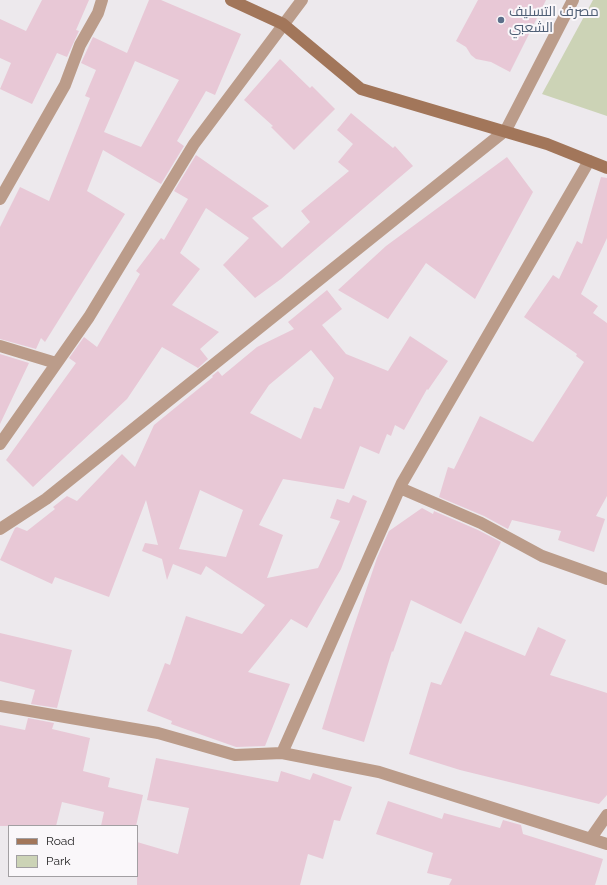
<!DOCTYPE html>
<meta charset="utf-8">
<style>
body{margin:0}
#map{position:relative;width:607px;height:885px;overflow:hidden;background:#ede9ed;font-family:Raleway,sans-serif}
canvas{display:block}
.legend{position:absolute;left:8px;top:825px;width:130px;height:52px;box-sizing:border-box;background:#faf7fa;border:1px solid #a29fa2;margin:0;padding:5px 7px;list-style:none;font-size:12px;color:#1d1c1d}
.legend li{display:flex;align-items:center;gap:8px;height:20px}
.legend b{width:20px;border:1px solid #a29fa2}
</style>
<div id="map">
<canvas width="607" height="885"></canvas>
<ul class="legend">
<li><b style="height:5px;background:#a2765a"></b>Road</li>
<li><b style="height:11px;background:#ccd3b6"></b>Park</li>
</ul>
</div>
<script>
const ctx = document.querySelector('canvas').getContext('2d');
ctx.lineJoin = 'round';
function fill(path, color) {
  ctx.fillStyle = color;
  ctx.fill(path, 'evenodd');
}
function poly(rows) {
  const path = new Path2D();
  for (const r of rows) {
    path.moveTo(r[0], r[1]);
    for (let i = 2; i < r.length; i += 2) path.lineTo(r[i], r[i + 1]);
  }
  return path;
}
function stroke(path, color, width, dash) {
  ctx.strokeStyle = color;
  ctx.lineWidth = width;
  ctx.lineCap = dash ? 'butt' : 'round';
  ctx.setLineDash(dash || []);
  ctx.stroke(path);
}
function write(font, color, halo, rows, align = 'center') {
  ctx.font = font + ' Raleway,Cairo,sans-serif';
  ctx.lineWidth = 4;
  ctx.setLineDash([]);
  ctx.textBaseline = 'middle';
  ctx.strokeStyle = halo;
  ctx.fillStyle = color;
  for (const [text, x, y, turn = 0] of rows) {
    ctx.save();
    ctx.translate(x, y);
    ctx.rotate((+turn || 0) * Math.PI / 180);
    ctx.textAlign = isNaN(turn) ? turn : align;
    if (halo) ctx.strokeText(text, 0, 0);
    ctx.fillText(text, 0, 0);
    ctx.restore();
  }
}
fill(poly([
 [593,0,607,0,607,116,542,94]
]), '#ccd3b6');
fill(poly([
 [42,0,89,0,76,30,79,31,67,57,57,53,32,104,0,89,11,63,0,58,0,19,26,31],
 [149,0,161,0,241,34,215,95,206,91,177,141,184,146,161,184,103,150,87,191,125,214,45,342,41,338,36,349,0,339,0,227,20,187,49,201,90,98,85,96,96,70,81,63,93,37,127,53],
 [135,61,179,80,141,147,104,132],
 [478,0,546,0,510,72,491,62,476,59,471,55,466,47,456,41],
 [280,59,310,88,312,86,335,109,294,150,271,127,273,126,244,100],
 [351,113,393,148,395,146,413,166,281,279,255,298,223,265,249,238,206,208,180,253,200,269,172,305,219,332,200,349,208,359,198,368,162,347,127,399,33,487,6,460,76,363,69,358,84,337,97,347,140,274,136,271,161,238,164,240,188,199,174,191,196,155,269,206,252,218,282,248,310,222,301,211,349,171,338,162,353,144,337,130],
 [507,157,533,192,475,299,426,263,388,319,338,290,386,246],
 [601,177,607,178,607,238,581,294,598,306,593,313,607,323,607,496,596,516,605,519,594,552,558,540,561,531,512,520,508,529,484,516,439,497,448,467,454,469,480,416,533,442,584,362,576,356,577,354,524,317,553,275,559,279,577,241,582,244],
 [327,290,342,309,322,325,346,354,388,371,410,336,448,361,428,390,427,389,404,430,395,425,391,436,387,434,379,454,360,446,344,489,283,479,259,525,283,535,267,578,318,568,340,521,330,518,337,499,349,503,353,495,367,501,341,569,307,628,291,619,248,672,290,684,265,746,236,747,171,724,172,721,147,711,165,663,170,665,186,616,242,634,265,605,206,566,201,575,173,564,167,580,162,559,142,551,145,543,158,545,146,500,109,597,55,577,52,584,0,560,15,528,17,527,27,531,55,509,53,507,67,496,77,501,122,454,135,467,154,425,213,377,212,376,218,371,222,376,257,347,294,329,288,322],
 [311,350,334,378,321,409,314,407,301,439,250,413,269,385],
 [200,490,243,510,226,557,179,549],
 [0,354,29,363,0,424],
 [422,508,433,514,434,511,478,530,501,542,461,624,411,600,393,652,392,651,364,742,322,729,352,632,377,558,389,531],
 [538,627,566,640,550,675,607,693,607,795,599,804,460,770,409,754,431,682,441,685,465,631,525,656],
 [0,633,72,650,57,708,31,704,35,690,0,681],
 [28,718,54,723,52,729,90,738,83,771,110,778,108,787,143,795,136,826,101,826,104,812,62,802,56,826,0,826,0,725,25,730],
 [156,758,278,782,281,771,310,780,313,773,352,787,340,821,334,820,323,859,308,854,300,885,137,885,137,842,178,854,189,808,147,800],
 [388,801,442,819,444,813,500,828,503,820,521,825,523,834,603,859,595,885,449,885,452,879,427,873,433,853,376,834]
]), '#e8c8d6');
stroke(poly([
 [0,199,65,85,80,45,98,13,102,0],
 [0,346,56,363],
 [0,444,89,317,194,144,302,0],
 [400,488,481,523,542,556,607,579],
 [0,529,46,499,506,130,573,0],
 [0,706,158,733,235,755,282,753,379,772,607,844],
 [282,753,402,483,589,161],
 [591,838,607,815]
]), '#bb9c8a', 12);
stroke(poly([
 [231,0,283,24,361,89,547,144,607,168]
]), '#a2765a', 12);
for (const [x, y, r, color] of [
 [501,20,4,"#5c6f8a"]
]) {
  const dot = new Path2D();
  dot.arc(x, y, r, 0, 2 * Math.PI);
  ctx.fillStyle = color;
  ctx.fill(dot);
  stroke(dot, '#faf7fa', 1.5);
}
write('14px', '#4e5e75', '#faf7fa', [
 ["مصرف التسليف",509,12],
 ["الشعبي",509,28]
], 'left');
</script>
